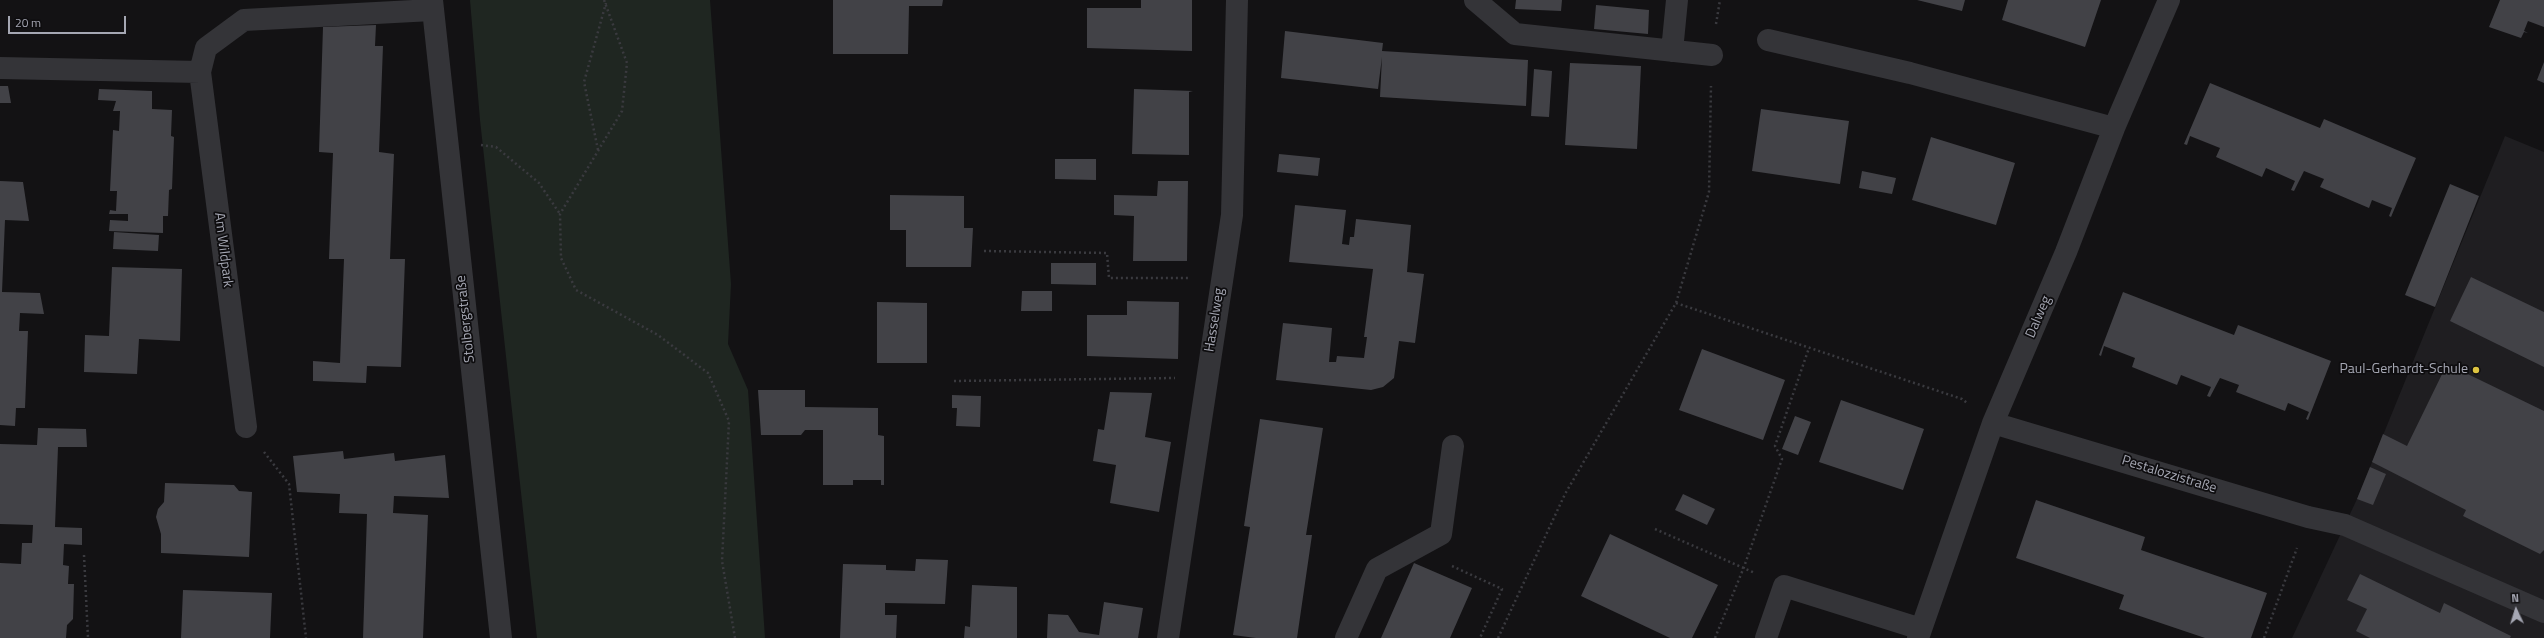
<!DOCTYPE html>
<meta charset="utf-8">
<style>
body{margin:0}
#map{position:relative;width:2544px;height:638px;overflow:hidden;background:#131214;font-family:"Titillium Web",sans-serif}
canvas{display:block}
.north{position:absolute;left:2496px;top:590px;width:40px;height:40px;-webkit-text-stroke:3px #0e0d0f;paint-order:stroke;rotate:356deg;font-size:11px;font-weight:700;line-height:16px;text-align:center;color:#a5a7b3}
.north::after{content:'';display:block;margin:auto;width:14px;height:18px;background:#a5a7b3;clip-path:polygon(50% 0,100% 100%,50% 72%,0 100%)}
.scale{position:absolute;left:8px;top:16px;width:118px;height:18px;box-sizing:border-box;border:2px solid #a5a7b3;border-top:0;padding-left:5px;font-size:12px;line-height:14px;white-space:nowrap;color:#a5a7b3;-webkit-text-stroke:3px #0e0d0f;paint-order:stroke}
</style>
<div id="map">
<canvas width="2544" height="638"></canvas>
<div class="north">N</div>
<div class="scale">20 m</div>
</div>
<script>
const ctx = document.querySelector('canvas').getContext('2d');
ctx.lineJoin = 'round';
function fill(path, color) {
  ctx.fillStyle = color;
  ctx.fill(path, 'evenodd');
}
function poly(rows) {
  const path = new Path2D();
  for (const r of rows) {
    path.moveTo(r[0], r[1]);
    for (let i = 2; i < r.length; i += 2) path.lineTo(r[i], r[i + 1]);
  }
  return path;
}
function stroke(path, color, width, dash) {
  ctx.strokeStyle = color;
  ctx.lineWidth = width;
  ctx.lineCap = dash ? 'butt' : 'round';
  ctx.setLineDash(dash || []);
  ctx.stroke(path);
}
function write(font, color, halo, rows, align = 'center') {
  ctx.font = font + ' "Titillium Web",sans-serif';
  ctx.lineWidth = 3.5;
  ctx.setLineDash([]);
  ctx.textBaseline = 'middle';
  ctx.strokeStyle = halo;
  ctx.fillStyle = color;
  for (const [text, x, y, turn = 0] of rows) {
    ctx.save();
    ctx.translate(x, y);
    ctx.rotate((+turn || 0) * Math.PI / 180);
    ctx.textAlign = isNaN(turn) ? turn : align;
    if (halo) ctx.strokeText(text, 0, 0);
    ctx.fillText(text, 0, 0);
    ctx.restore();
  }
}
fill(poly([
 [2505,136,2544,152,2544,638,2292,638,2357,499]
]), '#1f1e21');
fill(poly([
 [470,0,710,0,731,284,728,344,748,390,765,638,537,638,480,120]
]), '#1f2621');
fill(poly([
 [833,0,943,0,942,6,909,6,908,54,833,54],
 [1141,0,1192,0,1192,51,1087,48,1087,8,1141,8],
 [1516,0,1562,0,1561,11,1515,9],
 [1917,0,1965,0,1962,11],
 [2008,0,2101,0,2085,47,2002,20],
 [2500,0,2544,0,2544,27,2528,21,2524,31,2528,33,2524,32,2521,38,2489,27],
 [1596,5,1649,10,1648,34,1594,29],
 [376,25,375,46,383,46,379,152,394,154,390,259,405,259,401,367,367,366,366,383,313,381,313,361,340,363,344,259,329,259,333,153,319,152,323,27],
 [1285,31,1383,43,1382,51,1528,60,1526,106,1380,97,1382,57,1378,89,1281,78],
 [2544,62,2544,83,2537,80],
 [1570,63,1641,66,1637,149,1565,145],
 [1534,69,1552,71,1549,117,1531,116],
 [2210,83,2320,128,2324,119,2416,158,2391,217,2389,216,2392,208,2372,200,2369,208,2320,187,2324,179,2304,171,2294,191,2291,190,2295,181,2266,168,2262,177,2216,157,2220,148,2190,136,2187,145,2184,144],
 [0,86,8,86,11,103,0,103],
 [99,89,152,91,152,109,172,110,171,136,174,137,172,189,169,190,168,216,163,216,163,233,109,231,110,220,128,221,128,214,109,214,110,210,116,211,117,191,110,191,113,130,119,131,120,111,113,111,116,101,98,100],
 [1134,89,1193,91,1189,92,1189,155,1132,154],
 [1761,109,1849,121,1840,184,1752,171],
 [1931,137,2015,163,1996,225,1912,200],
 [1279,154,1320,158,1318,176,1277,172],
 [1055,159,1096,159,1096,180,1055,179],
 [1862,171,1896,178,1892,194,1859,188],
 [0,181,23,182,29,221,5,220,2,292,40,293,44,314,20,313,19,331,28,331,25,408,16,408,15,426,0,425],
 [1158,181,1188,181,1187,261,1133,261,1134,216,1114,215,1114,195,1157,196],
 [2450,184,2479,196,2435,307,2405,295],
 [890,195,964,196,964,228,973,228,971,267,906,267,906,230,890,230],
 [1295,205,1346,210,1342,244,1349,245,1350,237,1354,237,1356,219,1411,225,1407,272,1424,274,1415,343,1399,341,1394,378,1383,387,1371,390,1276,380,1283,323,1332,328,1329,362,1336,362,1337,356,1364,358,1367,337,1364,337,1373,269,1289,262],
 [114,232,159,235,158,251,113,249],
 [1051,263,1096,263,1096,285,1051,284],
 [112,267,182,269,180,341,139,339,137,374,84,372,85,335,109,336],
 [2471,277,2544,312,2544,367,2450,321],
 [1022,291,1052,291,1052,311,1021,311],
 [2123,292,2234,335,2238,325,2331,361,2308,420,2306,419,2309,412,2288,403,2285,411,2236,392,2239,385,2220,378,2210,397,2207,396,2211,387,2181,375,2177,385,2132,367,2135,358,2104,346,2101,356,2099,355],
 [1127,301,1179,302,1178,359,1087,356,1087,315,1127,315],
 [877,302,927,303,927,363,877,363],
 [1702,349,1785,380,1763,440,1679,410],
 [2447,364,2544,411,2544,550,2540,554,2463,516,2466,510,2372,462,2383,434,2407,446],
 [758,390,805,390,805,407,878,408,878,435,884,436,884,485,881,485,881,480,853,480,853,485,823,485,823,430,805,430,801,435,761,435],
 [1110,392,1152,393,1145,437,1171,442,1159,512,1110,503,1116,465,1093,461,1098,429,1104,430],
 [952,395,981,396,980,427,956,426,957,408,952,408],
 [1841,400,1924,429,1903,490,1819,462],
 [1795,416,1811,422,1798,455,1782,449],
 [1260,419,1323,428,1306,535,1312,535,1297,638,1256,638,1233,635,1250,527,1244,526],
 [38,428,86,429,87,447,58,447,55,527,82,528,82,545,64,544,63,565,69,566,68,584,74,584,73,619,67,625,66,638,0,638,0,563,21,564,22,543,32,543,33,525,0,524,0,444,37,445],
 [343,451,344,459,394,453,395,461,445,455,449,498,394,496,393,513,428,515,423,638,363,638,367,514,339,513,340,494,297,492,293,456],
 [2370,467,2386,474,2373,505,2357,499],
 [165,483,234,485,239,491,252,492,249,557,161,553,161,534,156,517,158,509,164,502],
 [1683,494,1715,509,1707,525,1675,510],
 [2036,500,2145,537,2141,550,2267,593,2251,638,2205,638,2119,609,2124,595,2016,558],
 [1610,534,1718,585,1692,638,1670,638,1581,596],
 [916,559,948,560,945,604,885,603,885,615,897,615,896,638,840,638,843,564,886,565,886,570,915,571],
 [1414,563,1472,588,1450,638,1381,638],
 [2360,574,2440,613,2444,603,2511,636,2510,638,2370,638,2356,631,2367,609,2347,600],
 [972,585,1017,587,1017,638,964,638,965,626,970,627],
 [183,590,272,593,270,638,181,638],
 [1104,602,1143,608,1138,638,1047,638,1048,614,1068,615,1079,632,1099,635]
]), '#424247');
stroke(poly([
 [604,0,627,63,622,111,560,214,561,258,576,290,658,335,708,373,729,421,722,561,735,638],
 [1716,24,1720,0],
 [481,145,496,147,539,183,560,214],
 [598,150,584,82,606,3],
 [984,251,1107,253,1109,278,1189,278],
 [1676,303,1962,399,1967,403],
 [954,381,1175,378],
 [264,452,289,484,306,638],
 [1655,529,1755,573],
 [84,555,88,638],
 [1452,566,1502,589,1480,638],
 [1498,638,1565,494,1676,303,1709,192,1711,86],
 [1715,638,1744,567,1782,459,1775,446,1809,348],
 [2264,638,2297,548]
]), '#3a3a3f', 2.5, [2, 3]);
stroke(poly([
 [432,0,501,638],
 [1475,0,1515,34,1712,55],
 [1768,40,1910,73,2114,128],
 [1672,51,1677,0],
 [0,68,200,72,206,48,244,20,432,10],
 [200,72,246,427],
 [1993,423,2308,517,2345,525,2544,612],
 [1168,638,1232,215,1237,0],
 [1346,638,1377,569,1441,534,1453,446],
 [1766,638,1784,586,1921,629],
 [1918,638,1993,423,2066,252,2114,128,2169,0]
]), '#343438', 22);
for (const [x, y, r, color] of [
 [2476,370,4,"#ddc441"]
]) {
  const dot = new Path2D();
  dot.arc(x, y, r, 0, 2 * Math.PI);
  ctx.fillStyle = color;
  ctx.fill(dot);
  stroke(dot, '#0e0d0f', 1.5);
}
write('14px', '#a5a7b3', '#0e0d0f', [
 ["Am Wildpark",223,250,83],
 ["Dalweg",2039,317,-67],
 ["Stolbergstraße",466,319,-96],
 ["Hasselweg",1215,320,-81],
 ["Pestalozzistraße",2169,475,17]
]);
write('14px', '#a5a7b3', '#0e0d0f', [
 ["Paul-Gerhardt-Schule",2468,370]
], 'right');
</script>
